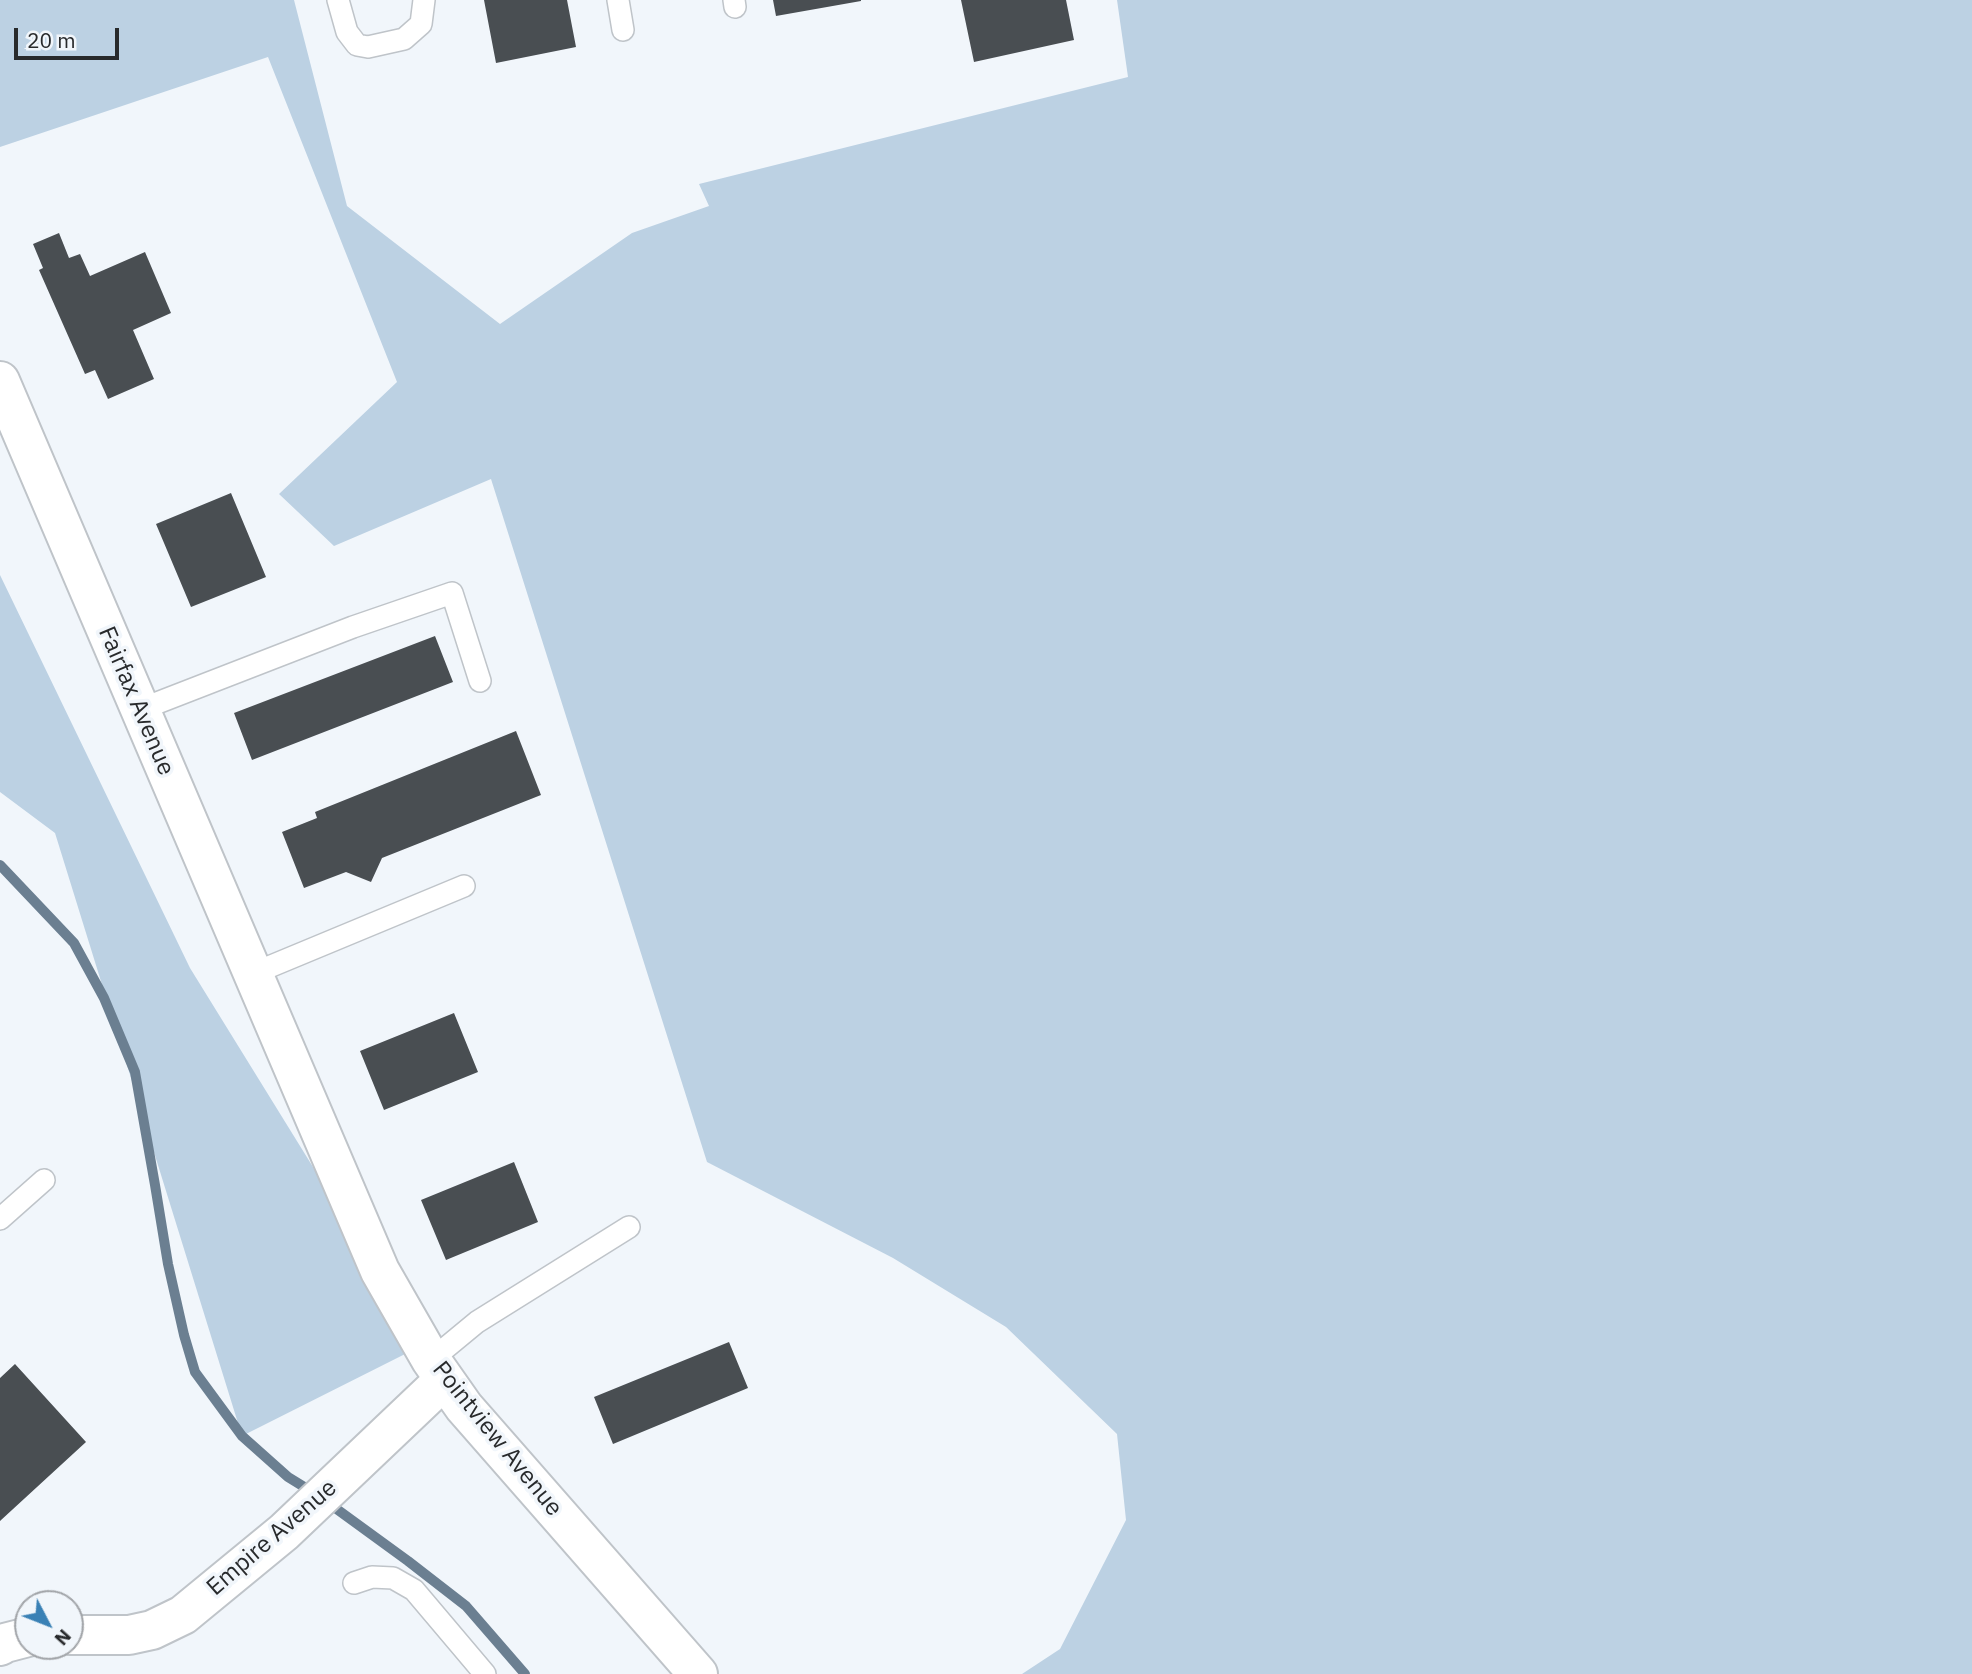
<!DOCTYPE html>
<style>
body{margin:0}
#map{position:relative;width:1972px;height:1674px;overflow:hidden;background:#f1f6fb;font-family:"IBM Plex Sans",sans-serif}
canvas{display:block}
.north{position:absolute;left:14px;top:1590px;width:70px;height:70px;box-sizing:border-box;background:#f1f6fb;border:2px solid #a1a4a8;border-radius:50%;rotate:132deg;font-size:19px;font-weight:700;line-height:28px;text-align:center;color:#282a2c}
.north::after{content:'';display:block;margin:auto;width:24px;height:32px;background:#3a81b5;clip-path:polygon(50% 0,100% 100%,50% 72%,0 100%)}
.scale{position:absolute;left:14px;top:28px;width:105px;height:32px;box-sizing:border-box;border:4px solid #282a2c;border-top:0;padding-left:9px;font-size:21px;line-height:24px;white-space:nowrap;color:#282a2c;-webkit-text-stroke:5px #f1f6fb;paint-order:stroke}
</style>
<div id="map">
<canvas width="1972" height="1674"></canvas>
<div class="north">N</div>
<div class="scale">20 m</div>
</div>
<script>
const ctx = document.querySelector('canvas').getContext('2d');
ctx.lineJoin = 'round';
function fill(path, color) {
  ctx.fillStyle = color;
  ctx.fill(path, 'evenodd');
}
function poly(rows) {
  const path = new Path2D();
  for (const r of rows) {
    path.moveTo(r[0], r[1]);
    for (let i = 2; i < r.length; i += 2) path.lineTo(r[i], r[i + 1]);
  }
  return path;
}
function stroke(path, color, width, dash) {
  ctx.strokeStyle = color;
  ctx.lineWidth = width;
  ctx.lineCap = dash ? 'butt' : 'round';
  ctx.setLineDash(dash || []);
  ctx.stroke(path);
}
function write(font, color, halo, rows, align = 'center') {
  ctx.font = font + ' "IBM Plex Sans",sans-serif';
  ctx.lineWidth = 7;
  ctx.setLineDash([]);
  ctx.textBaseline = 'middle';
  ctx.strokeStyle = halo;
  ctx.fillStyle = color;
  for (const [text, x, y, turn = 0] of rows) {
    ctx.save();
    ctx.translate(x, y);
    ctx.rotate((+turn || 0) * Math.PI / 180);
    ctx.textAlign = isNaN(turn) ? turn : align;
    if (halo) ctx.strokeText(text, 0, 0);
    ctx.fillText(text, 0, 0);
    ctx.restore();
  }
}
fill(poly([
 [0,0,294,0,347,206,500,324,632,233,709,206,699,184,1128,77,1117,0,1972,0,1972,1674,1022,1674,1060,1649,1126,1520,1117,1434,1006,1327,893,1258,707,1162,491,479,334,546,279,494,397,382,268,57,0,147],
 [0,575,190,968,423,1345,242,1436,55,833,0,792]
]), '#bcd1e3');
stroke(poly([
 [0,865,74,943,104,998,135,1072,155,1185,168,1264,184,1335,195,1372,242,1436,288,1477,314,1493],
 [327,1502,408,1561,466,1606,525,1674]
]), '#6b7f91', 10);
fill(poly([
 [484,0,567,0,576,47,496,63],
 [773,0,861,0,861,1,776,16],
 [961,0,1066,0,1074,40,974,62],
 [59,233,69,258,80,254,90,276,145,252,171,313,133,330,154,379,108,399,95,370,85,374,39,270,43,268,33,244],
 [231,493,266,577,191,607,156,524],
 [435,636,453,682,252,760,234,713],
 [516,731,541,795,382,858,371,882,346,872,304,888,282,832,317,818,315,812],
 [454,1013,478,1072,384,1110,360,1051],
 [514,1162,538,1222,446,1260,421,1200],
 [729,1342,748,1388,613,1444,594,1397],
 [15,1364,86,1442,0,1521,0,1378]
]), '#494e52');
const service = poly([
 [338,0,347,32,357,45,368,47,404,39,421,24,424,0],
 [618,0,623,30],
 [734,0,735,7],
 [139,710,353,627,452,593,480,681],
 [252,974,464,886],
 [0,1219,44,1180],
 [431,1360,477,1322,629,1227],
 [354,1583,372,1577,393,1578,414,1590,485,1674]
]);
const minor = poly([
 [0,381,380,1271,431,1360,464,1407,698,1674],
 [70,1635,129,1635,152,1630,183,1615,284,1532,444,1380],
 [0,1646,5,1643,28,1637]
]);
stroke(service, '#bfc4c9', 24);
stroke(minor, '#bfc4c9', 42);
stroke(service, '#fff', 21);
stroke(minor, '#fff', 38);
write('24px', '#282a2c', '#f1f6fb', [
 ["Fairfax Avenue",136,701,67],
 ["Pointview Avenue",497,1439,51],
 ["Empire Avenue",272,1538,-41]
]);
</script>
